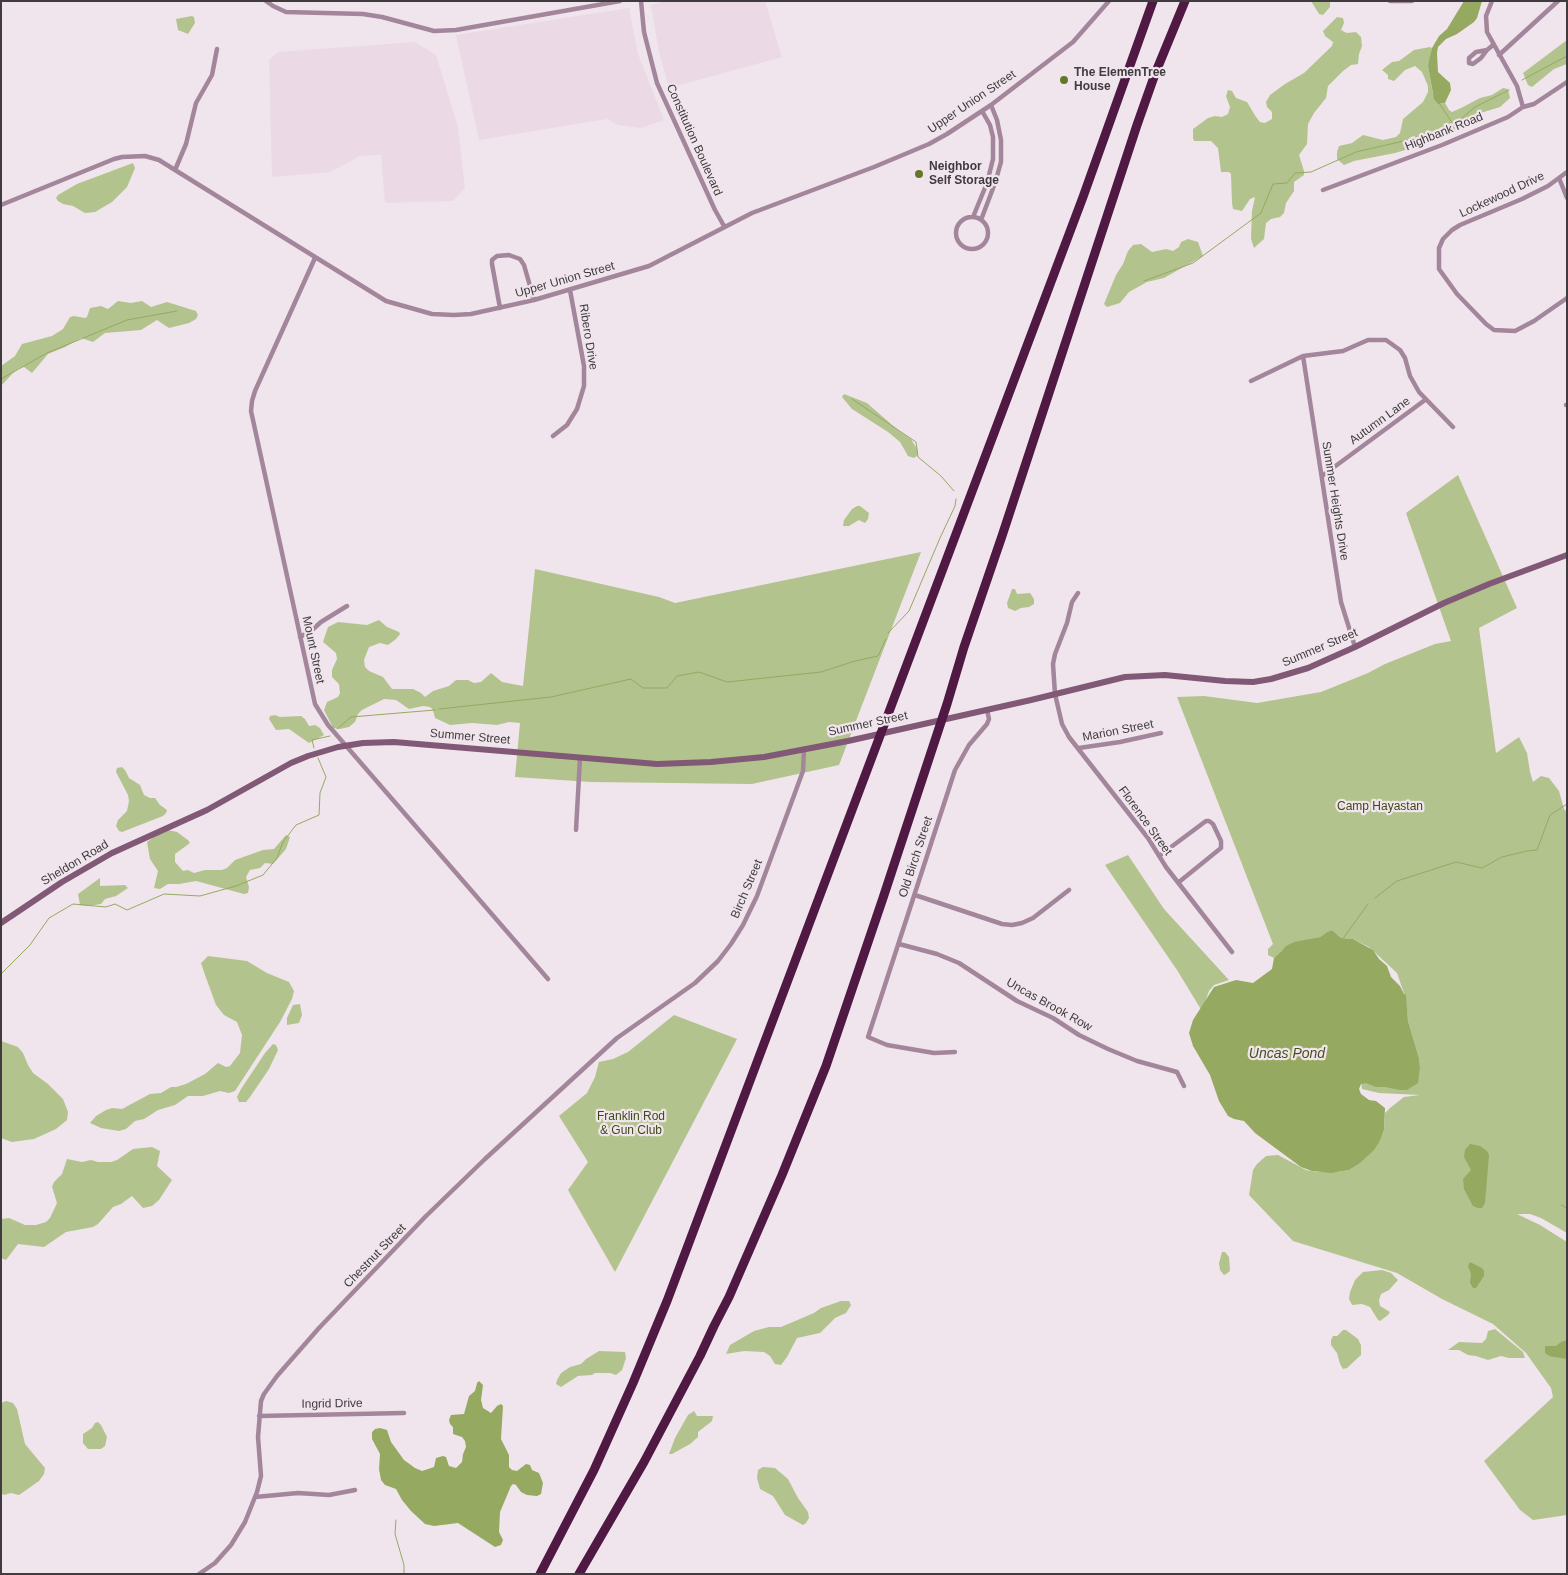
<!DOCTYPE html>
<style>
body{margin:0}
#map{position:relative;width:1568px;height:1575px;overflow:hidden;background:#f0e5ec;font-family:Arial,sans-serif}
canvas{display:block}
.frame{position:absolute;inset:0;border:2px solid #3f3b3e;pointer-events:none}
</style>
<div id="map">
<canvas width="1568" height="1575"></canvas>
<div class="frame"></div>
</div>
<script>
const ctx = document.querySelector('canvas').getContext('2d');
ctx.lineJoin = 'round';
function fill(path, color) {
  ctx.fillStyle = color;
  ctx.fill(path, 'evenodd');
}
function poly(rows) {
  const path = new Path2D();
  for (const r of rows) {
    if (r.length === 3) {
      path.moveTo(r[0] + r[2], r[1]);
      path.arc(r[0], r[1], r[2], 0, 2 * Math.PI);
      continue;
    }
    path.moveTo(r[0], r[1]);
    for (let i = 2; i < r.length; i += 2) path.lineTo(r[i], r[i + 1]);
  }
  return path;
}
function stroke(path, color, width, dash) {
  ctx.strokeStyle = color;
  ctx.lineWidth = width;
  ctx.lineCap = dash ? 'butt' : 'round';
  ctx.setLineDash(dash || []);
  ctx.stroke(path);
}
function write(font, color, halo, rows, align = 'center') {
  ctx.font = font + ' Arial,sans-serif';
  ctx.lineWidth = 4.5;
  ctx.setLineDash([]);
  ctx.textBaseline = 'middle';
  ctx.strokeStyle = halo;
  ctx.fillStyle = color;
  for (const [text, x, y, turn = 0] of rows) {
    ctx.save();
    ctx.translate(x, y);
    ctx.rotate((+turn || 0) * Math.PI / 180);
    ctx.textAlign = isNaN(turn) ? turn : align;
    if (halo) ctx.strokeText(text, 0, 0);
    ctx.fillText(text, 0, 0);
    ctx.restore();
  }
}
fill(poly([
 [665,1,765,1,782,57,669,88,659,52,651,5],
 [629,8,638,54,664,120,641,128,618,125,607,119,479,140,456,35],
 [415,42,436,55,458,127,465,188,453,201,385,203,381,155,360,156,330,172,272,177,269,60,278,52]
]), '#ebd9e6');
fill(poly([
 [1311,1,1330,1,1330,7,1323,15,1319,14],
 [192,16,194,17,195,23,188,34,178,30,176,19],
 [1337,17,1343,18,1344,23,1341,30,1347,33,1356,32,1361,37,1362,46,1359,54,1358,64,1351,65,1343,71,1328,86,1326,98,1314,113,1308,124,1307,144,1299,155,1304,171,1304,175,1294,182,1294,191,1286,203,1284,213,1280,217,1271,219,1266,223,1264,239,1254,248,1251,239,1252,211,1255,197,1250,199,1242,211,1233,209,1232,203,1231,174,1229,172,1221,172,1218,148,1211,141,1194,141,1193,138,1193,129,1208,118,1215,116,1222,117,1228,114,1230,107,1226,96,1228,90,1232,91,1236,98,1247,102,1256,117,1260,122,1265,123,1272,119,1272,112,1267,107,1266,102,1270,95,1285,84,1304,73,1332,46,1333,42,1325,36,1323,31],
 [1567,40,1567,64,1554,69,1532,87,1528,85,1523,73],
 [1430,47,1432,48,1428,66,1433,94,1440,104,1445,103,1449,110,1452,112,1461,108,1480,98,1492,95,1503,88,1508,89,1510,98,1500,107,1471,116,1459,129,1412,148,1395,153,1354,161,1344,165,1337,159,1337,152,1339,146,1352,143,1363,135,1383,140,1396,137,1400,133,1403,119,1423,102,1428,92,1428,86,1422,72,1415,66,1405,70,1394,81,1388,79,1388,75,1382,70,1392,62,1399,61,1414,50],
 [133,163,135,168,127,187,112,202,95,212,85,213,73,206,63,204,58,201,56,198,58,195,77,184],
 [1188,239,1198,242,1203,256,1164,278,1147,282,1129,292,1120,303,1107,307,1104,304,1116,275,1123,264,1128,251,1133,245,1141,244,1152,252,1166,249,1173,251,1179,247,1181,242],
 [118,301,131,303,142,301,151,307,167,302,196,311,198,315,196,319,189,323,169,328,157,320,141,330,105,333,93,342,81,338,65,347,48,354,32,373,24,367,19,368,13,373,1,386,1,366,15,356,22,344,52,336,63,329,70,317,74,316,85,318,87,317,90,308,101,306,108,309],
 [844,394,867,403,899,431,911,439,917,449,918,453,917,456,914,458,908,456,900,442,888,432,852,409,842,397],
 [1458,475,1517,608,1479,628,1496,753,1519,737,1527,753,1530,772,1533,782,1541,776,1549,778,1559,791,1564,809,1567,812,1567,1233,1541,1218,1530,1214,1517,1214,1540,1225,1567,1242,1567,1515,1533,1520,1520,1510,1484,1461,1553,1397,1551,1388,1526,1353,1493,1324,1442,1299,1397,1273,1293,1241,1249,1195,1253,1170,1257,1164,1266,1156,1278,1155,1306,1170,1317,1172,1337,1172,1349,1170,1359,1164,1380,1141,1384,1130,1385,1113,1390,1108,1404,1097,1420,1095,1379,1093,1362,1089,1361,1081,1418,1076,1420,1067,1419,1058,1408,1021,1406,999,1397,973,1369,947,1353,939,1341,938,1332,930,1327,932,1320,937,1292,943,1279,958,1278,955,1274,958,1268,955,1268,949,1273,944,1177,697,1204,696,1257,703,1321,692,1368,673,1385,664,1435,644,1451,641,1406,513],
 [857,506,860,506,869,513,868,519,865,523,859,520,849,526,843,526,844,520,852,509],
 [921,552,839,765,752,784,591,782,515,777,520,723,509,722,497,725,472,723,450,725,435,718,433,710,430,707,423,706,409,709,396,700,384,699,362,710,358,714,355,722,349,727,340,729,333,728,324,710,327,702,338,697,340,693,339,684,332,677,332,670,337,659,336,653,323,642,328,627,338,622,367,625,379,620,387,627,399,632,400,634,396,639,388,645,380,643,369,647,364,660,365,667,369,671,383,677,392,689,413,689,421,693,425,697,433,691,449,686,456,680,468,680,474,683,481,682,491,673,502,682,523,686,535,569,659,597,675,603],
 [1012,589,1015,589,1017,594,1030,593,1034,599,1034,604,1029,607,1021,608,1015,611,1008,608,1007,603],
 [275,715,280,717,301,716,305,719,309,726,315,725,320,728,324,735,309,743,289,729,276,730,269,719,270,716],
 [122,767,125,770,129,778,140,785,144,795,150,798,155,798,160,805,167,810,166,813,163,816,122,832,119,831,116,826,118,820,127,811,129,801,128,795,116,772,117,768],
 [168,830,177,832,188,840,190,843,175,854,175,862,183,871,188,870,194,873,205,870,222,870,227,868,235,860,263,850,274,849,286,835,290,837,286,849,273,864,265,863,260,868,250,870,246,877,249,887,248,893,244,894,196,881,179,884,168,884,160,889,154,888,158,871,150,859,147,842,162,831],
 [1128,855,1164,909,1229,980,1214,985,1209,991,1202,1011,1177,970,1105,865],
 [100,878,100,886,125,885,128,888,116,896,105,899,101,904,88,906,80,905,78,894],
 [208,956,247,961,267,973,289,982,294,991,292,999,280,1022,235,1091,229,1093,220,1091,203,1096,188,1096,175,1105,158,1110,144,1119,135,1121,126,1129,119,1131,101,1128,90,1123,96,1116,106,1110,112,1108,122,1109,150,1094,161,1093,171,1087,176,1087,186,1084,205,1074,218,1063,226,1067,230,1066,240,1053,242,1035,237,1022,224,1015,216,1005,205,975,201,963],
 [300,1004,302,1015,299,1023,287,1025,287,1018,293,1005],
 [674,1015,737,1039,615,1272,568,1190,588,1162,559,1116,587,1093,595,1077,599,1062,613,1059,628,1052],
 [1,1041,18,1047,23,1053,28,1065,33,1073,48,1084,63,1099,68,1112,67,1120,56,1129,34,1139,12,1142,1,1138],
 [273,1044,276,1045,278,1050,269,1069,250,1097,246,1102,239,1102,237,1097,241,1089,265,1053],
 [152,1147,160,1151,157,1166,172,1180,159,1200,152,1206,143,1208,132,1196,121,1204,113,1207,98,1224,93,1227,66,1232,44,1247,18,1244,6,1260,1,1258,1,1219,9,1218,25,1225,36,1225,46,1222,50,1218,57,1203,52,1187,54,1182,62,1174,67,1159,82,1162,91,1160,98,1162,111,1162,117,1160,133,1149],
 [1222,1252,1225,1252,1229,1257,1230,1271,1226,1274,1224,1275,1220,1270,1219,1263],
 [1382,1270,1391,1273,1398,1280,1389,1290,1381,1294,1379,1300,1380,1306,1390,1312,1388,1315,1380,1321,1378,1320,1370,1307,1362,1304,1352,1305,1349,1299,1350,1292,1355,1280,1363,1272],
 [841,1301,849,1301,851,1305,846,1313,835,1318,820,1333,797,1338,787,1357,781,1365,775,1364,770,1356,764,1352,744,1351,726,1354,730,1345,754,1331,769,1327,781,1327,814,1313,821,1308],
 [1495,1329,1523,1352,1525,1358,1509,1358,1501,1356,1488,1360,1476,1356,1468,1355,1459,1350,1448,1350,1459,1342,1482,1343,1486,1339,1488,1331],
 [1343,1330,1346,1330,1358,1339,1361,1345,1361,1355,1347,1368,1343,1369,1340,1364,1337,1353,1331,1345,1331,1340,1333,1336,1337,1336],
 [599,1351,625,1352,626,1358,622,1370,616,1375,610,1373,595,1373,592,1375,578,1376,561,1387,556,1384,557,1380,561,1373,570,1367,581,1364,586,1359],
 [6,1401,13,1403,17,1409,25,1444,45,1468,44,1474,39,1481,19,1495,11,1493,4,1495,1,1493,1,1403],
 [694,1411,697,1416,713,1416,712,1421,698,1432,698,1437,690,1444,672,1454,669,1454,675,1438,688,1415],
 [98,1422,101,1425,107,1437,105,1446,101,1449,88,1449,83,1443,83,1434,92,1428,95,1423],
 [763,1467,775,1468,788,1479,798,1498,808,1512,809,1518,806,1523,803,1525,785,1515,773,1496,760,1489,757,1478,758,1470]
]), '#b3c38e');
fill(poly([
 [1464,1,1482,1,1477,18,1474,22,1457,34,1446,39,1438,47,1437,53,1438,72,1450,83,1451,90,1445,103,1438,104,1434,99,1428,66,1429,60,1432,48,1439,36,1447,29],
 [1332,930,1341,938,1353,939,1373,950,1379,959,1387,966,1391,977,1400,986,1404,994,1406,995,1408,1021,1419,1058,1420,1067,1418,1083,1407,1090,1400,1090,1385,1087,1376,1087,1366,1083,1361,1084,1359,1089,1361,1094,1369,1100,1376,1101,1385,1108,1384,1130,1380,1141,1374,1150,1359,1164,1349,1170,1331,1173,1312,1171,1301,1167,1255,1133,1244,1121,1234,1119,1228,1116,1219,1101,1210,1075,1193,1046,1189,1033,1193,1020,1214,987,1236,980,1253,983,1272,969,1274,958,1281,952,1286,946,1294,942,1320,937,1327,932],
 [1470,1144,1480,1146,1487,1151,1489,1155,1485,1203,1482,1208,1478,1208,1473,1206,1464,1189,1463,1179,1471,1170,1464,1157,1465,1150],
 [1470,1262,1482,1268,1484,1271,1484,1276,1476,1288,1473,1288,1470,1283,1471,1274,1468,1266],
 [1567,1340,1567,1359,1549,1356,1545,1353,1545,1346,1556,1346,1561,1342],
 [479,1381,483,1385,481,1400,483,1408,491,1413,497,1406,501,1404,503,1406,501,1439,509,1455,509,1467,512,1470,517,1471,526,1464,530,1465,532,1470,539,1473,543,1483,541,1494,537,1496,527,1495,521,1492,516,1485,513,1484,511,1486,500,1512,499,1532,503,1540,501,1545,495,1547,458,1523,434,1526,425,1524,411,1511,402,1500,396,1489,385,1485,381,1480,379,1469,380,1454,372,1439,372,1432,375,1429,380,1428,387,1430,391,1442,404,1460,415,1468,422,1471,434,1467,436,1458,443,1456,446,1457,449,1466,456,1468,462,1462,463,1454,466,1447,465,1441,462,1437,453,1434,453,1427,450,1424,449,1420,451,1415,464,1414,469,1396,475,1391,477,1383]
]), '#95a960');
stroke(poly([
 [1522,80,1567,56],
 [1439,103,1453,124],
 [1144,281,1193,263,1261,213,1273,184,1287,183,1295,173,1311,172,1356,152,1438,133,1454,125,1475,107,1509,90],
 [1,379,47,353,127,320,177,311],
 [852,399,916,442,918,457,941,476,954,491],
 [888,633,909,611,940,538,955,506,956,499],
 [439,709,551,697,631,679,643,688,667,688,677,676,699,672,727,682,821,672,855,661,878,656,886,639],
 [337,729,351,717,435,710],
 [314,748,312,740,330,736],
 [1375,898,1397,881,1456,862,1482,868,1502,857,1527,851,1537,850,1550,815,1567,804],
 [1342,940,1368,904],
 [1,974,30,945,49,918,73,904,106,907,115,904,127,910,164,894,200,896,236,886,263,875,277,858,283,842,296,825,319,815,320,793,326,777,318,758],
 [1561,1205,1567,1208],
 [396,1520,395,1534,404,1565,404,1574]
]), '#95a960', 1);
stroke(poly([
 [266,1,273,6,286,12,363,14,382,17,434,31,456,30,620,1],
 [641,1,644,32,657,83,715,210,724,226],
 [1390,1,1412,1],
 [1492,1,1486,16,1487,32,1517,86,1523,107],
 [1487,50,1476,52,1469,58,1469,63,1473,64,1481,58,1487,50,1493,45],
 [1499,55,1558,1],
 [175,170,186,144,196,103,212,75,217,49],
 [1567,172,1548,186,1522,199,1460,225,1452,230,1443,239,1439,248,1439,269,1457,294,1486,324,1494,330,1515,331,1534,321,1567,298],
 [1559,178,1567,198],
 [1323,190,1442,145,1508,117,1523,107,1534,104,1567,82],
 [1,205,114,159,122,157,145,156,159,160,175,170,386,301,432,314,454,315,471,314,534,300,649,266,752,213,874,167,929,144,947,134,991,105,1073,42,1109,1],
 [973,217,987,183,993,159,993,137,990,125,982,111],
 [972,233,16],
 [981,220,995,183,1001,162,1001,140,997,120,991,105],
 [315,258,255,391,252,401,251,411,315,704,328,725,548,979],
 [500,308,492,264,492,260,497,256,509,255,520,259,524,265,534,300],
 [1303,356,1341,602,1355,647],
 [1251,381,1303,356,1343,351,1368,340,1386,340,1400,350,1405,358,1410,376,1419,392,1453,427],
 [1566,405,1567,405],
 [553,436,567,425,577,409,584,386,584,366,570,290],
 [1322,476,1425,400],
 [1078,593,1072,602,1067,623,1055,654,1053,664,1055,694,1062,724,1069,737,1148,838,1166,867,1232,952],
 [300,637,311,631,321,622,347,606],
 [1079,748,1120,742,1161,733],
 [576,830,580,758],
 [1159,856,1206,821,1209,821,1213,824,1221,841,1221,848,1179,882],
 [915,895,1002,924,1012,925,1022,923,1033,918,1069,890],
 [899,944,937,954,959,963,1017,1001,1053,1018,1079,1035,1108,1049,1137,1061,1177,1072,1184,1086],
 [955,1052,934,1053,887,1045,868,1037,955,770,969,745,987,724,989,719,987,710],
 [259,1416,404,1413],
 [255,1497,298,1493,329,1495,355,1490],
 [199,1574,215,1563,231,1545,245,1522,257,1492,261,1476,258,1437,261,1401,264,1394,277,1376,319,1328,425,1217,485,1159,617,1038,695,983,718,961,731,944,743,925,757,896,803,771,804,749]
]), '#a3869b', 4.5);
stroke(poly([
 [1,923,62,882,112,853,207,810,291,763,308,756,338,747,363,743,394,742,657,764,711,762,764,757,848,741,1031,700,1125,677,1165,675,1225,681,1253,682,1271,679,1308,668,1355,647,1444,603,1489,584,1567,555]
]), '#815875', 6);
stroke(poly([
 [540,1574,594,1470,633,1383,667,1301,1083,197,1153,1],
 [579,1574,644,1462,700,1356,714,1326,729,1297,782,1175,826,1066,883,898,947,704,964,647,1002,536,1137,125,1155,74,1185,1]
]), '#501944', 9);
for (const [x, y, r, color] of [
 [1064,80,5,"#647827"],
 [919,174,5,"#647827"]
]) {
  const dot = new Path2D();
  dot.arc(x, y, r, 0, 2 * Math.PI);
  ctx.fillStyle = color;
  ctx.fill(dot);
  stroke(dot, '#f0e5ec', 2);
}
write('bold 12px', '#3f3b3e', '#f0e5ec', [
 ["The ElemenTree",1074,73],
 ["House",1074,87],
 ["Neighbor",929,167],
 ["Self Storage",929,181]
], 'left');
write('12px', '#3f3b3e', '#f0e5ec', [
 ["Upper Union Street",972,102,-34],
 ["Highbank Road",1444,132,-22],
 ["Constitution Boulevard",694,140,66],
 ["Lockewood Drive",1502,195,-25],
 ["Upper Union Street",565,280,-16],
 ["Ribero Drive",588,337,81],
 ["Autumn Lane",1380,421,-36],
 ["Summer Heights Drive",1335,501,81],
 ["Summer Street",1320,648,-23],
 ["Mount Street",313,650,78],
 ["Summer Street",868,724,-12],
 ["Marion Street",1118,731,-11],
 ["Summer Street",470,737,5],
 ["Florence Street",1145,821,54],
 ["Old Birch Street",916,857,-72],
 ["Sheldon Road",75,863,-31],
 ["Birch Street",747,889,-67],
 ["Uncas Brook Row",1049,1005,29],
 ["Chestnut Street",375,1256,-46],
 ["Ingrid Drive",332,1404,-1]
]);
write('12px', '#3d4a14', '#f0e5ec', [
 ["Camp Hayastan",1380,807],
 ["Franklin Rod",631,1117],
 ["& Gun Club",631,1131]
]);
write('italic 14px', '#45521d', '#f0e5ec', [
 ["Uncas Pond",1287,1054]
]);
</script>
